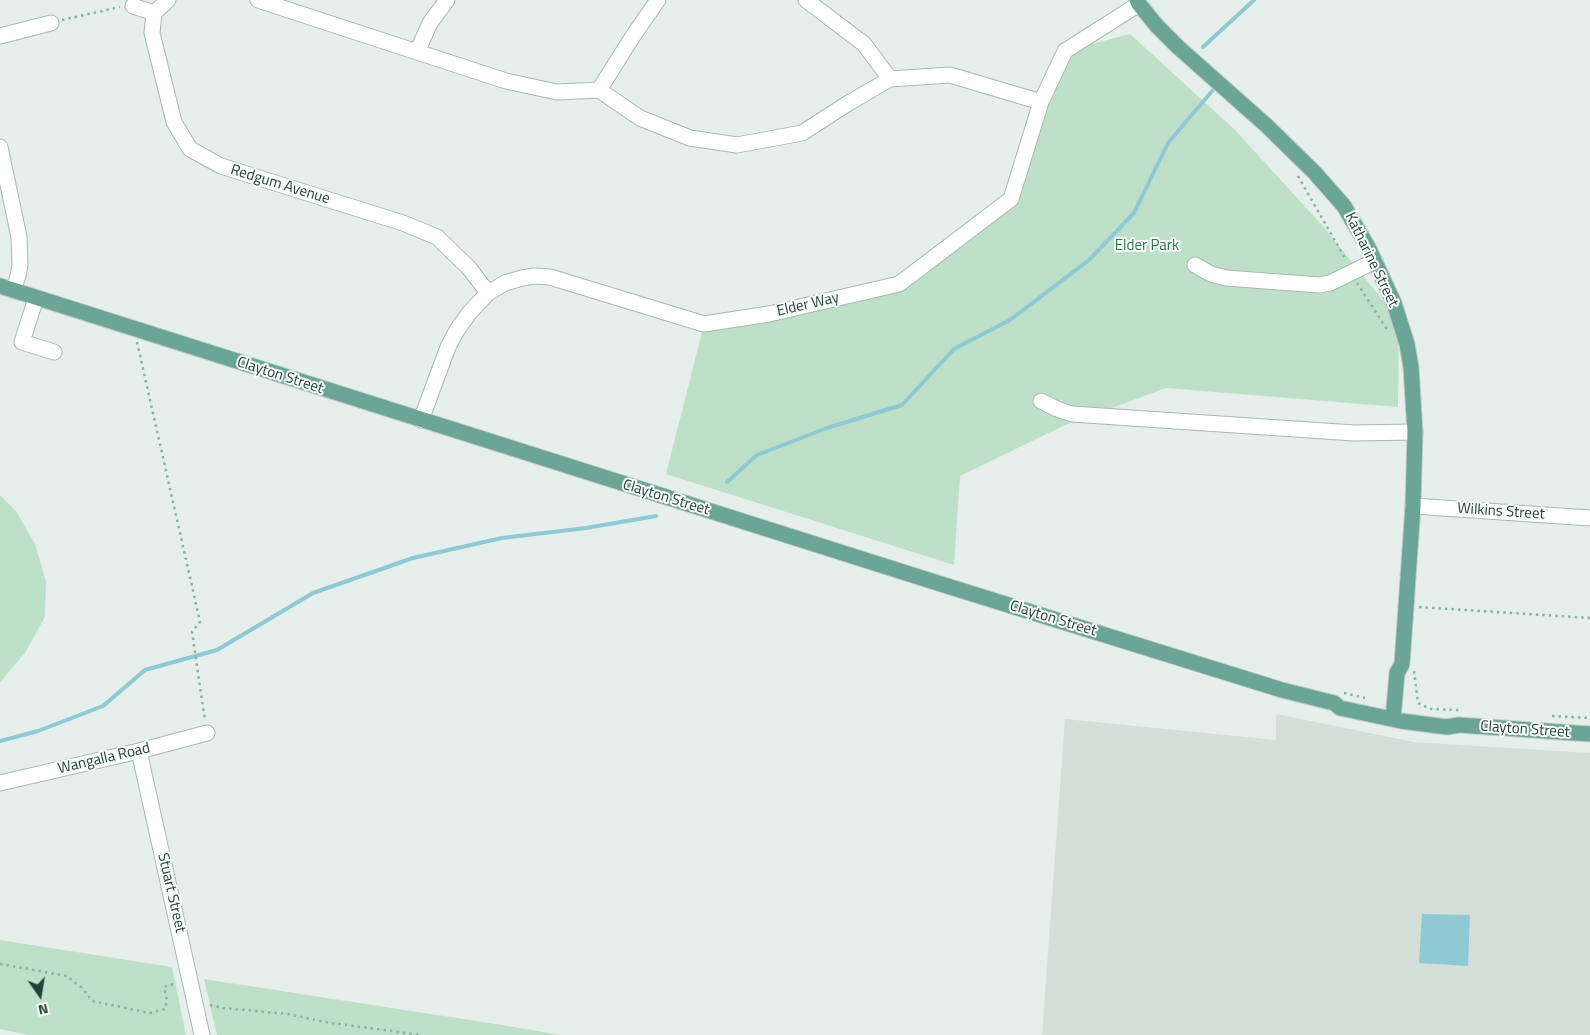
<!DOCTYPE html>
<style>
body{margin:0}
#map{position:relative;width:1590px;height:1035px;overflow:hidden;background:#e6efeb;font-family:"Titillium Web",sans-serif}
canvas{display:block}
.north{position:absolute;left:15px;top:970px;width:50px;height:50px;-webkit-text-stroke:4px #f7fbf9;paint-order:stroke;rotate:167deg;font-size:14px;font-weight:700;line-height:20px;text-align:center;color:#24423a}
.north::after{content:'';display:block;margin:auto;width:18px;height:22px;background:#24423a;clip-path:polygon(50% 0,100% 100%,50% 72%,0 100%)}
</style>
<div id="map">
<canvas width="1590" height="1035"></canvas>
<div class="north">N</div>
</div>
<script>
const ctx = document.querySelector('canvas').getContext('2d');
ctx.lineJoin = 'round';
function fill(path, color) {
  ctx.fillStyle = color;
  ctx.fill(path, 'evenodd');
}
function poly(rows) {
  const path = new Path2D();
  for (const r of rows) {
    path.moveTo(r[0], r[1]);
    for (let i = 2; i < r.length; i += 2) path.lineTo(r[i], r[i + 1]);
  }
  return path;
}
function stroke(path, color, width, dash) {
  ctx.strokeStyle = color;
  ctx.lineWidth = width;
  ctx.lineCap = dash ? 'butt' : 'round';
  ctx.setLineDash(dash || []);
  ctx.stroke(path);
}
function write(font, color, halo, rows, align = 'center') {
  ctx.font = font + ' "Titillium Web",sans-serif';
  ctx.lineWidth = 4;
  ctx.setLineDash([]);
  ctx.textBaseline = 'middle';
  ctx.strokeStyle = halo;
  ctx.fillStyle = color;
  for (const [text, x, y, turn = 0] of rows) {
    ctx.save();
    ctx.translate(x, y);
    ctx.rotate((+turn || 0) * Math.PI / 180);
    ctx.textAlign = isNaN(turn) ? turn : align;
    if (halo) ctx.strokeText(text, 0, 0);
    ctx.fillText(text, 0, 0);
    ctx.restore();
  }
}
fill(poly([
 [1276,714,1414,742,1590,753,1590,1035,1042,1035,1065,719,1276,740]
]), '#d4dfda');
fill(poly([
 [1130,34,1235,130,1321,224,1399,320,1398,407,1166,388,1063,426,960,476,954,565,666,474,704,324,899,284,1011,199,1065,51],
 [0,495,16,511,35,544,46,581,45,617,25,653,0,682],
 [0,940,172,967,186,1035,28,1035,0,1029],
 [204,979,502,1025,561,1035,217,1035]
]), '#bfe0c8');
fill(poly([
 [1422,914,1470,915,1468,966,1419,963]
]), '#8ec9d4');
stroke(poly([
 [1203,47,1254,0],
 [727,482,757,455,827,428,902,405,954,349,1010,320,1089,260,1134,213,1168,143,1213,90],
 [0,741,38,731,103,706,145,670,217,650,313,593,413,558,502,538,586,528,656,516]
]), '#8ec9d4', 4);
const minor = poly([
 [168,0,154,13,152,33,174,122,190,149,221,166,403,223,437,237,469,268,488,293],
 [258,0,506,81,557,92,599,90,633,36,658,0],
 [806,0,864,44,890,79],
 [133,6,154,13],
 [0,36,51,23],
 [417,52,430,23,447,0],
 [599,90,640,118,690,138,737,145,802,133,847,104,890,79,950,75,1041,102],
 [0,147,19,237,20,265,18,276,13,290],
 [1195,265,1211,274,1226,278,1319,285,1330,283,1375,261],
 [36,298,22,342,54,352],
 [1041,401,1057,409,1072,414,1354,433,1415,432],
 [421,420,448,347,457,330,470,312,488,293,505,283,522,278,534,276,550,277,704,324,769,314,899,284,1011,199,1041,102,1065,51,1139,4],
 [1413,506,1590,518],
 [139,751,202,1035],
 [0,783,139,751,207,733]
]);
const major = poly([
 [1137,0,1139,4,1157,26,1178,47,1267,126,1315,173,1344,206,1368,247,1394,303,1407,344,1411,367,1415,432,1413,506,1402,664,1397,673,1393,719],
 [0,286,944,585,1282,690,1334,703,1340,708,1401,721,1447,727,1459,725,1590,734]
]);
stroke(minor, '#a8b8b2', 17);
stroke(major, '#c2cac8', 17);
stroke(poly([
 [62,20,120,7],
 [1298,176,1346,260],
 [1357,283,1388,331],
 [137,342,200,622,192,632,205,721],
 [1419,607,1590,618],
 [1414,671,1418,703,1431,709,1459,710],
 [1344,693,1365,698],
 [1552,716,1590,718],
 [0,964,67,976,82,988,92,1001,150,1013,165,1009,167,1000,164,987,174,984,177,984],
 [210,1005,223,1008,288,1014,325,1022,420,1035]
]), '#86b3a5', 2.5, [2.5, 4]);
stroke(minor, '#fff', 15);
stroke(major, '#6aa596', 15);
write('15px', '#24423a', '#f7fbf9', [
 ["Redgum Avenue",280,185,17],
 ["Katharine Street",1371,260,64],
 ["Elder Way",808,305,-13],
 ["Clayton Street",280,376,18],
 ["Clayton Street",666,498,17],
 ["Wilkins Street",1501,512,4],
 ["Clayton Street",1053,619,17],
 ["Clayton Street",1525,730,4],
 ["Wangalla Road",104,759,-13],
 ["Stuart Street",171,893,77]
]);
write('15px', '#2d7a4b', '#f7fbf9', [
 ["Elder Park",1147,246]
]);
</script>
